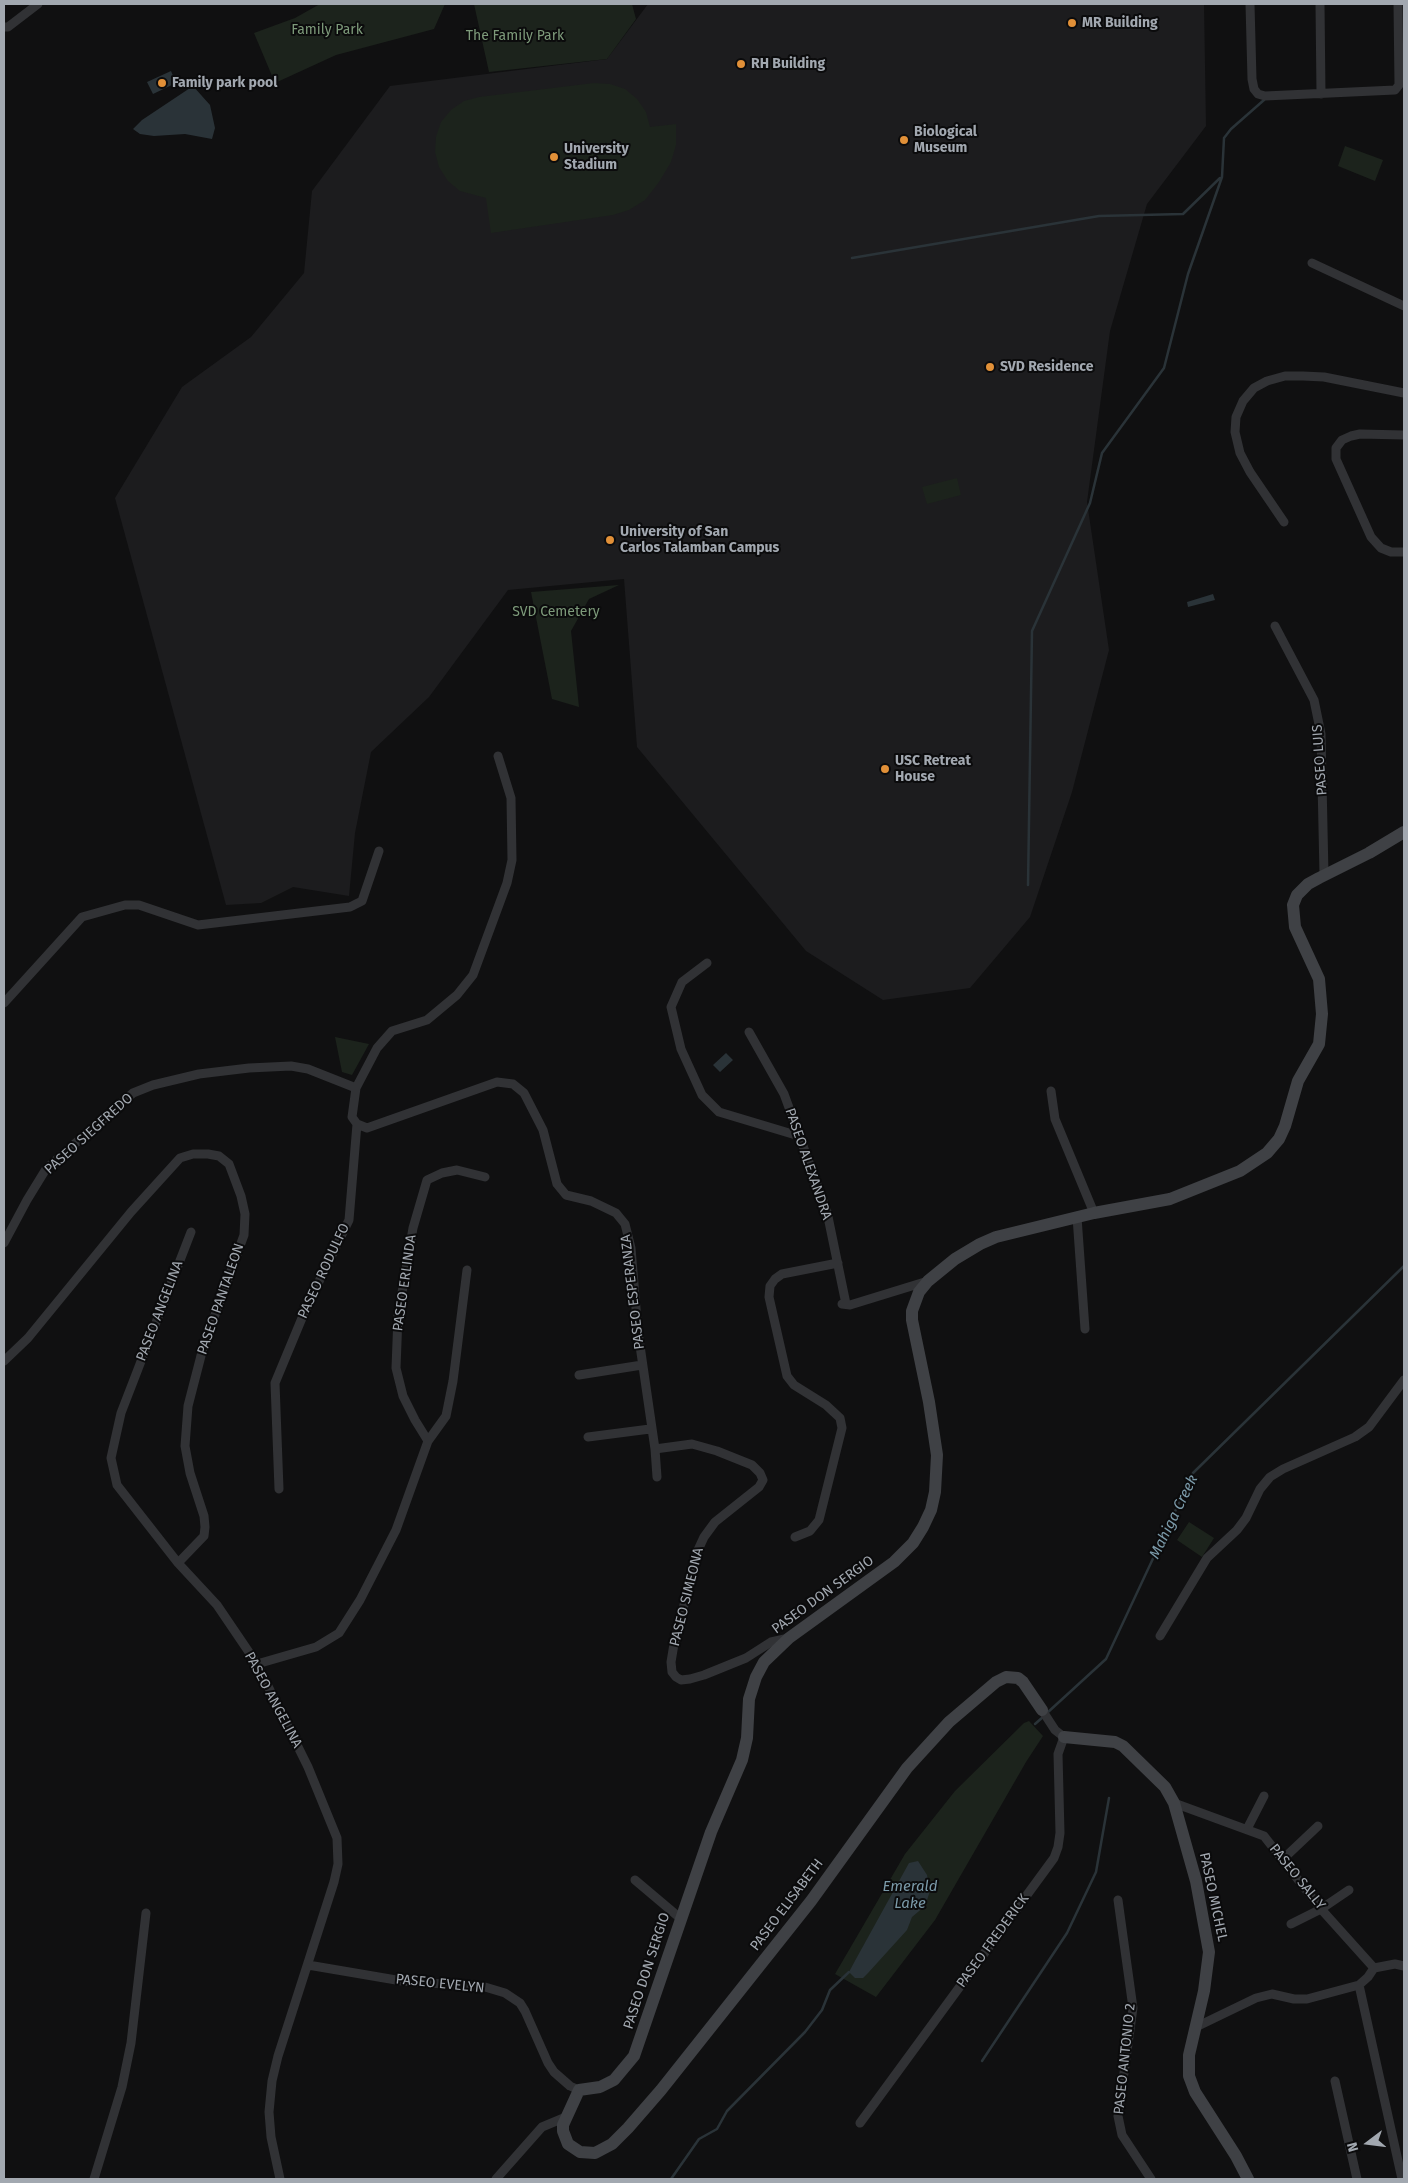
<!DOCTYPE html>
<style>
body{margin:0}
#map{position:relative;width:1408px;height:2183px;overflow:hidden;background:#101011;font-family:"Fira Sans",sans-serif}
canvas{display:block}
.frame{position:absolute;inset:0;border:5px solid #a2a8b0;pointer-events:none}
.north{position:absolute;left:1343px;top:2118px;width:50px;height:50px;-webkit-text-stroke:4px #0b0b0c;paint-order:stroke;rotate:255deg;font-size:14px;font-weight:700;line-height:20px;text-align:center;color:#a2a8b0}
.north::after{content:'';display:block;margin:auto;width:18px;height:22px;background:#a2a8b0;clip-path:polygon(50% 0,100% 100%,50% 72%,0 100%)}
</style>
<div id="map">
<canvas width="1408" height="2183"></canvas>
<div class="frame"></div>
<div class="north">N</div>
</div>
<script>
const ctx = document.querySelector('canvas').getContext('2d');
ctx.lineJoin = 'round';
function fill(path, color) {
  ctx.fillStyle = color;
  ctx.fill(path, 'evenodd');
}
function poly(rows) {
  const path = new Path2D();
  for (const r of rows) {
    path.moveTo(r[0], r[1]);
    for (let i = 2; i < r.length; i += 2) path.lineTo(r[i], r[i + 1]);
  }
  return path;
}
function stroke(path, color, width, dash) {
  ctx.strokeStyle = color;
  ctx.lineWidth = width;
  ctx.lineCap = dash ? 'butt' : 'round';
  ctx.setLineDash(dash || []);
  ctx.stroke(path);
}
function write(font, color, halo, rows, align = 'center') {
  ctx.font = font + ' "Fira Sans",sans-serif';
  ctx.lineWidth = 4;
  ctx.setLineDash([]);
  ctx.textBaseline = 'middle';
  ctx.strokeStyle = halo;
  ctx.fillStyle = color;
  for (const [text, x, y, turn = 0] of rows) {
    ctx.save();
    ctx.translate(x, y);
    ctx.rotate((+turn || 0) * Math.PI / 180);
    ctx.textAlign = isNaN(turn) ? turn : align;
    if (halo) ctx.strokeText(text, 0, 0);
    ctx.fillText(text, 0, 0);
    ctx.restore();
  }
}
fill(poly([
 [648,4,1204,4,1206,126,1147,204,1110,331,1087,502,1109,650,1072,792,1030,917,970,988,883,1000,806,951,637,747,624,579,508,590,429,697,371,752,355,833,349,896,293,887,261,903,226,905,115,498,182,387,251,337,304,273,312,191,390,86,607,59]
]), '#1c1c1e');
fill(poly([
 [320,4,445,4,434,29,336,55,275,83,254,33,295,18],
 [474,4,632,4,636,19,607,59,489,72],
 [594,83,610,84,625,89,637,99,646,112,650,127,676,124,676,145,671,162,659,182,645,200,629,210,613,215,491,233,486,198,460,191,448,181,439,167,435,152,436,137,441,122,451,110,464,101,479,97],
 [1345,146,1383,160,1375,181,1338,166],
 [957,478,961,495,927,504,922,487],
 [619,585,589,599,571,631,579,707,552,699,531,592],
 [335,1037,369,1044,352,1075,342,1072],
 [1189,1522,1214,1538,1202,1557,1177,1540],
 [1029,1721,1043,1736,1026,1762,935,1920,876,1997,835,1974,905,1854,955,1791,1024,1723]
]), '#1c231c');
fill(poly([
 [171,71,176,83,153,94,147,82],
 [193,86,210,105,215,128,212,139,185,134,154,136,140,134,133,129,142,120],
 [1213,594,1215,600,1188,607,1187,602],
 [726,1053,733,1060,720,1072,713,1065],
 [918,1861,927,1875,930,1891,925,1906,912,1917,907,1930,868,1973,863,1978,855,1978,849,1972,856,1959,909,1863]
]), '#2a3338');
stroke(poly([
 [852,258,1099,216,1183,214,1220,178],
 [1028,885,1032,631,1090,503,1102,453,1164,368,1188,274,1222,177,1224,138,1231,129,1264,100],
 [1047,1713,1106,1659,1193,1473,1404,1266],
 [1035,1724,1043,1717],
 [982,2061,1067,1933,1096,1872,1109,1798],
 [671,2179,699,2139,717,2129,727,2111,805,2032,822,2010,830,1990,849,1972]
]), '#2a3338', 2.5);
stroke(poly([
 [1250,4,1252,79,1254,89,1258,94,1265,96,1395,90,1399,85,1398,4],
 [1320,4,1321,94],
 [4,27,8,27,38,4],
 [1312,263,1404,306],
 [1404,435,1360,434,1351,436,1342,440,1336,448,1336,459,1371,537,1381,548,1391,552,1404,552],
 [1284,522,1250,472,1240,453,1235,432,1236,417,1243,401,1254,388,1267,381,1285,376,1303,376,1324,377,1404,393],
 [1275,626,1314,700,1321,734,1324,875],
 [707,963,682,982,671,1007,681,1049,702,1095,719,1112,799,1136],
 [4,1003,82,917,125,905,139,905,198,925,350,907,362,901,379,851],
 [749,1032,784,1094,817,1184,827,1212,846,1304],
 [1051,1091,1055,1119,1094,1213],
 [357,1124,367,1128,497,1082,513,1084,524,1093,543,1130,557,1184,566,1195,591,1201,616,1213,625,1224,631,1248,638,1332,655,1449,657,1477],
 [1077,1217,1085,1329],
 [191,1232,121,1413,111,1458,117,1485,178,1563,217,1605,257,1664,308,1767,337,1838,338,1864,334,1882,278,2056,272,2081,269,2112,271,2137,280,2179],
 [4,1243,27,1200,46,1169,133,1093,153,1085,199,1074,249,1068,291,1066,308,1069,356,1088],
 [842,1304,850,1305,928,1281],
 [4,1361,28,1338,131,1212,180,1158,193,1154,208,1154,219,1156,229,1164,241,1196,245,1214,244,1235,203,1348,188,1406,185,1446,190,1473,204,1516,205,1527,204,1536,178,1563],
 [579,1375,642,1365],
 [588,1437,650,1429],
 [428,1441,415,1420,403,1396,396,1368,398,1316,413,1228,427,1180,442,1173,457,1170,485,1177],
 [655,1449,692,1444,717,1451,752,1465,760,1473,763,1480,759,1487,715,1522,704,1537,698,1550,674,1644,671,1662,672,1672,676,1677,681,1680,690,1679,704,1675,746,1658,771,1642,789,1638],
 [279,1489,275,1383,307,1306,349,1220,357,1124,352,1117,356,1088,377,1048,392,1031,427,1020,457,995,473,975,507,883,512,860,511,798,498,756],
 [795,1537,810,1531,819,1520,842,1428,840,1418,826,1405,794,1385,787,1376,769,1297,770,1286,775,1279,782,1274,838,1263],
 [1160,1636,1207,1558,1237,1530,1246,1518,1260,1489,1270,1477,1283,1469,1355,1437,1369,1427,1404,1380],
 [257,1664,316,1647,339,1633,360,1600,396,1530,428,1441,446,1416,453,1381,467,1270],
 [1174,1803,1264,1836,1321,1909,1374,1968],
 [1247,1829,1264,1796],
 [1282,1860,1318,1826],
 [635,1880,680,1918],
 [1118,1900,1133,2008,1118,2116,1122,2135,1151,2179],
 [1291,1924,1321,1909,1349,1890],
 [308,1965,402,1981,485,1987,505,1993,520,2003,525,2011,548,2063,554,2072,570,2086,579,2090],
 [1374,1968,1368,1977,1359,1985,1402,2179],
 [1374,1968,1395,1964,1404,1966],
 [1196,2027,1256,1998,1272,1994,1294,1999,1307,1999,1359,1985],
 [1335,2081,1357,2179],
 [860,2123,1054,1858,1058,1847,1060,1833,1058,1754,1064,1737,1055,1730,1042,1710],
 [94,2179,122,2087,131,2043,146,1913],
 [496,2179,542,2127,566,2117]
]), '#313235', 9);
stroke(poly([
 [1042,1710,1023,1682,1018,1678,1006,1677,996,1682,949,1722,907,1768,811,1901,661,2090,628,2128,612,2144,595,2153,580,2152,568,2144,563,2131,563,2125,579,2090,600,2087,614,2080,634,2056,711,1832,742,1760,747,1738,749,1699,756,1677,764,1662,789,1638,894,1562,913,1543,923,1527,931,1510,935,1492,937,1455,929,1402,912,1320,912,1311,919,1292,928,1281,955,1259,980,1244,996,1237,1094,1213,1170,1199,1240,1171,1267,1153,1279,1139,1285,1126,1298,1081,1319,1044,1322,1014,1319,979,1295,927,1293,905,1297,895,1308,884,1319,878,1369,853,1404,832],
 [1064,1737,1115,1742,1123,1746,1165,1787,1174,1803,1196,1881,1209,1952,1204,1991,1189,2055,1189,2076,1195,2092,1236,2156,1248,2179]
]), '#3f4145', 12);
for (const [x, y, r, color] of [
 [1072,23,5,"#e19038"],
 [741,64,5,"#e19038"],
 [162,83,5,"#e19038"],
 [904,140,5,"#e19038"],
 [554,157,5,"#e19038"],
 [990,367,5,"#e19038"],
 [610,540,5,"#e19038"],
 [885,769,5,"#e19038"]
]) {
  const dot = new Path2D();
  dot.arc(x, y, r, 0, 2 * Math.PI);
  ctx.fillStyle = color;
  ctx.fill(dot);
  stroke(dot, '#0b0b0c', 2);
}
write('bold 14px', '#a2a8b0', '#0b0b0c', [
 ["MR Building",1082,23],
 ["RH Building",751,64],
 ["Family park pool",172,83],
 ["Biological",914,132],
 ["Museum",914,148],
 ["University",564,149],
 ["Stadium",564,165],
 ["SVD Residence",1000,367],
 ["University of San",620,532],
 ["Carlos Talamban Campus",620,548],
 ["USC Retreat",895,761],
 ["House",895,777]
], 'left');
write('14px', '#7d9a7a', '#0b0b0c', [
 ["Family Park",327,30],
 ["The Family Park",515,36],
 ["SVD Cemetery",556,612]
]);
write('14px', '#a2a8b0', '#0b0b0c', [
 ["PASEO LUIS",1320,760,-94],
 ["PASEO SIEGFREDO",89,1134,-42],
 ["PASEO ALEXANDRA",808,1164,71],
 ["PASEO RODULFO",324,1271,-65],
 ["PASEO ERLINDA",405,1283,-82],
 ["PASEO ESPERANZA",633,1292,-97],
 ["PASEO PANTALEON",221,1299,-71],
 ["PASEO ANGELINA",160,1311,-69],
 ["PASEO DON SERGIO",823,1595,-36],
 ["PASEO SIMEONA",687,1597,-76],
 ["PASEO ANGELINA",273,1700,62],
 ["PASEO SALLY",1297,1877,51],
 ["PASEO MICHEL",1213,1897,78],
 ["PASEO ELISABETH",787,1905,-53],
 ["PASEO FREDERICK",993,1941,-54],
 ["PASEO DON SERGIO",647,1971,-72],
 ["PASEO EVELYN",440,1984,6],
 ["PASEO ANTONIO 2",1125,2059,-84]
]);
write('italic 15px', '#7b9aa9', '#0b0b0c', [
 ["Mahiga Creek",1174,1517,-64],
 ["Emerald",910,1887],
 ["Lake",910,1904]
]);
</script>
